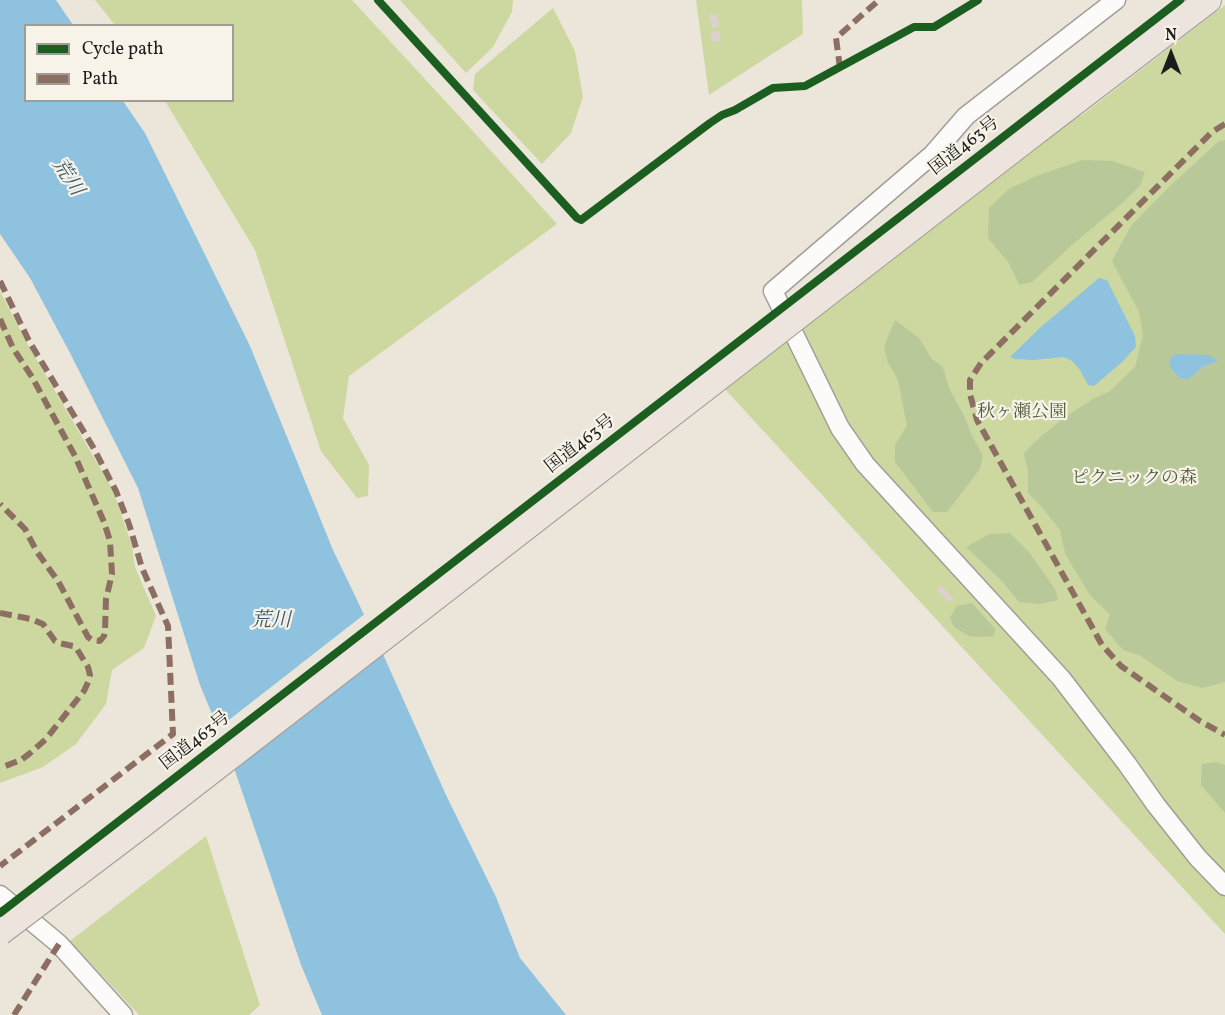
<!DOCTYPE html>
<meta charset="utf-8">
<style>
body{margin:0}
#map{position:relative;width:1225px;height:1015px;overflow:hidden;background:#ece6da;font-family:Vollkorn,serif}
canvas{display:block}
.legend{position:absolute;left:24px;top:24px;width:210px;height:78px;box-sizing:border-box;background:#f7f3e8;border:2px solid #9f9d96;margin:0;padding:8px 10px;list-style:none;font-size:18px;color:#1c1c1c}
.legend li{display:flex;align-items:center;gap:12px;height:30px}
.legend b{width:30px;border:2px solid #9f9d96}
.north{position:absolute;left:1141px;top:24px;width:60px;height:60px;-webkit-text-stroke:4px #f7f3e8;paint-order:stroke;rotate:0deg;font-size:16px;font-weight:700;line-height:24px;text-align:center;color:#1c1c1c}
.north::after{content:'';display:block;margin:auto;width:21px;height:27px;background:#1c1c1c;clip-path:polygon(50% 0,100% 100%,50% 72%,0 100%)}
</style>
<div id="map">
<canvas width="1225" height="1015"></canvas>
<ul class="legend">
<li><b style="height:8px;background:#1b5e20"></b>Cycle path</li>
<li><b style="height:8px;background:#8d6e63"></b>Path</li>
</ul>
<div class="north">N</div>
</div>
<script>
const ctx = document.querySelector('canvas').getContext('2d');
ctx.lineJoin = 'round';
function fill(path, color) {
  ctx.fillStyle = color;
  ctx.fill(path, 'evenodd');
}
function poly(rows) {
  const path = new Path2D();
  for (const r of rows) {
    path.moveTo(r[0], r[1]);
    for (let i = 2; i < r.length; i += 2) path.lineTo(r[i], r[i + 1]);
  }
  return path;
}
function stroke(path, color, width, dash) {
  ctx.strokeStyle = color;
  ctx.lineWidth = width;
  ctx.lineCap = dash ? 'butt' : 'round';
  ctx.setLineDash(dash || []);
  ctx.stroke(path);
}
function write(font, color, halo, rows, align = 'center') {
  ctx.font = font + ' Vollkorn,"Noto Serif JP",serif';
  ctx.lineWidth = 4.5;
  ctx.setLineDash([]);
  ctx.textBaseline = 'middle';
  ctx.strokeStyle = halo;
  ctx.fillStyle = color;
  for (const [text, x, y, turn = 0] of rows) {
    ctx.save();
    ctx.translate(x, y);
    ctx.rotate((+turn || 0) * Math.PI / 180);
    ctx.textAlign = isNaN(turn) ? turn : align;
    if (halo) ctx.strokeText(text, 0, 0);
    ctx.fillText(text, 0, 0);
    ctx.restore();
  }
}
fill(poly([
 [95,0,352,0,472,130,557,224,349,376,343,418,369,465,368,496,357,498,321,451,255,250,165,101,232,100,232,26,115,25],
 [400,0,513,0,512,12,493,47,466,73],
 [696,0,802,0,803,34,709,95],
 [1225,5,1225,934,724,388,1079,114,1081,116],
 [553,8,575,51,583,97,571,133,542,164,473,90,475,74],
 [0,291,27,343,113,490,132,546,135,567,156,616,144,648,112,670,106,704,76,744,43,767,0,783],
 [206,836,260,1005,249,1015,139,1015,70,941]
]), '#cdd8a0');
fill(poly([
 [1225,140,1225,682,1202,688,1177,681,1141,656,1123,650,1105,629,1110,615,1090,595,1065,554,1060,530,1041,506,1028,493,1028,472,1024,453,1038,439,1065,417,1093,399,1110,391,1135,367,1143,335,1139,312,1112,261,1131,226,1167,189,1219,141],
 [1169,363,1216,363,1202,367,1194,375,1188,379,1180,378,1174,374],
 [1083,160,1112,161,1145,172,1140,186,1121,204,1073,244,1032,282,1019,285,1009,263,988,238,989,208,1009,189,1036,176],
 [895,320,919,338,932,359,943,367,949,388,966,420,971,434,983,456,980,469,947,512,933,512,895,462,895,445,907,426,898,380,888,363,884,346],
 [1010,533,1029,552,1055,589,1058,600,1040,604,1019,602,1003,582,966,547,990,534],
 [972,603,995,629,994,636,982,637,969,636,954,627,950,618,957,606],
 [1216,762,1225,765,1225,813,1201,785,1202,764]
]), '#b8c899');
fill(poly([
 [0,0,56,0,73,25,26,26,26,100,123,101,145,133,250,346,333,550,382,652,446,795,496,897,520,958,566,1015,322,1015,301,965,232,762,200,685,138,488,70,353,30,278,0,234],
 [1099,278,1107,280,1135,336,1136,347,1122,362,1094,386,1088,385,1080,370,1072,361,1064,357,1033,360,1015,359,1010,357,1042,326],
 [1177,354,1210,355,1216,360,1217,362,1202,367,1194,375,1188,379,1180,378,1174,373,1169,364,1171,357]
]), '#8ec2de');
fill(poly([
 [366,613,384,651,232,769,216,730]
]), '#ece6da');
fill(poly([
 [717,14,719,27,712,29,709,15],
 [711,31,719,31,721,41,712,42],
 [942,586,954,599,949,603,937,590]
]), '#ddd1ce');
const minor = poly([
 [1116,0,966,116,933,154,773,291,840,428,865,464,1061,678,1127,764,1156,805,1198,858,1225,886],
 [0,895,59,944,123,1015]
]);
const highway = poly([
 [1039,129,1208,0]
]);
stroke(minor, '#a19d97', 21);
stroke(highway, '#a19d97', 28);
stroke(minor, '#fcfbf9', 18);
stroke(highway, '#ede5dd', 26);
const highwayBridge = poly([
 [0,932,140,826,1039,129]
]);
stroke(highwayBridge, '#a19d97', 28, []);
stroke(highwayBridge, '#ede5dd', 26);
stroke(poly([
 [840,68,836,38,879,0],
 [1225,124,1212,132,981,363,970,380,970,394,977,420,1102,645,1121,666,1200,721,1225,735],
 [0,281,29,341,93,447,116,491,129,524,142,568,168,626,173,734,0,866],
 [0,319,13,348,32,377,75,456,104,522,110,541,112,574,106,599,105,630,104,636,100,641,92,640,88,637,58,581,37,552,25,529,0,504],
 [0,613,31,619,43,624,55,641,59,643,73,646,77,649,88,667,90,675,89,680,84,691,46,739,29,754,21,760,0,768],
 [14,1015,59,944]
]), '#8d6e63', 6, [12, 6]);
stroke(poly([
 [378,0,577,218,581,220,710,123,722,115,735,110,773,88,805,86,914,27,934,27,978,0],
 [0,913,1180,0]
]), '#1b5e20', 8);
write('18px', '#1c1c1c', '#f7f3e8', [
 ["国道463号",965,147,-38],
 ["国道463号",581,445,-38],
 ["国道463号",196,742,-38]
]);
write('18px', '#515a3a', '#f7f3e8', [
 ["秋ヶ瀬公園",1022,414],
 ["ピクニックの森",1134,480]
]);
write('italic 20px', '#3a586a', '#f7f3e8', [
 ["荒川",66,178,57],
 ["荒川",271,622]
]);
</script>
